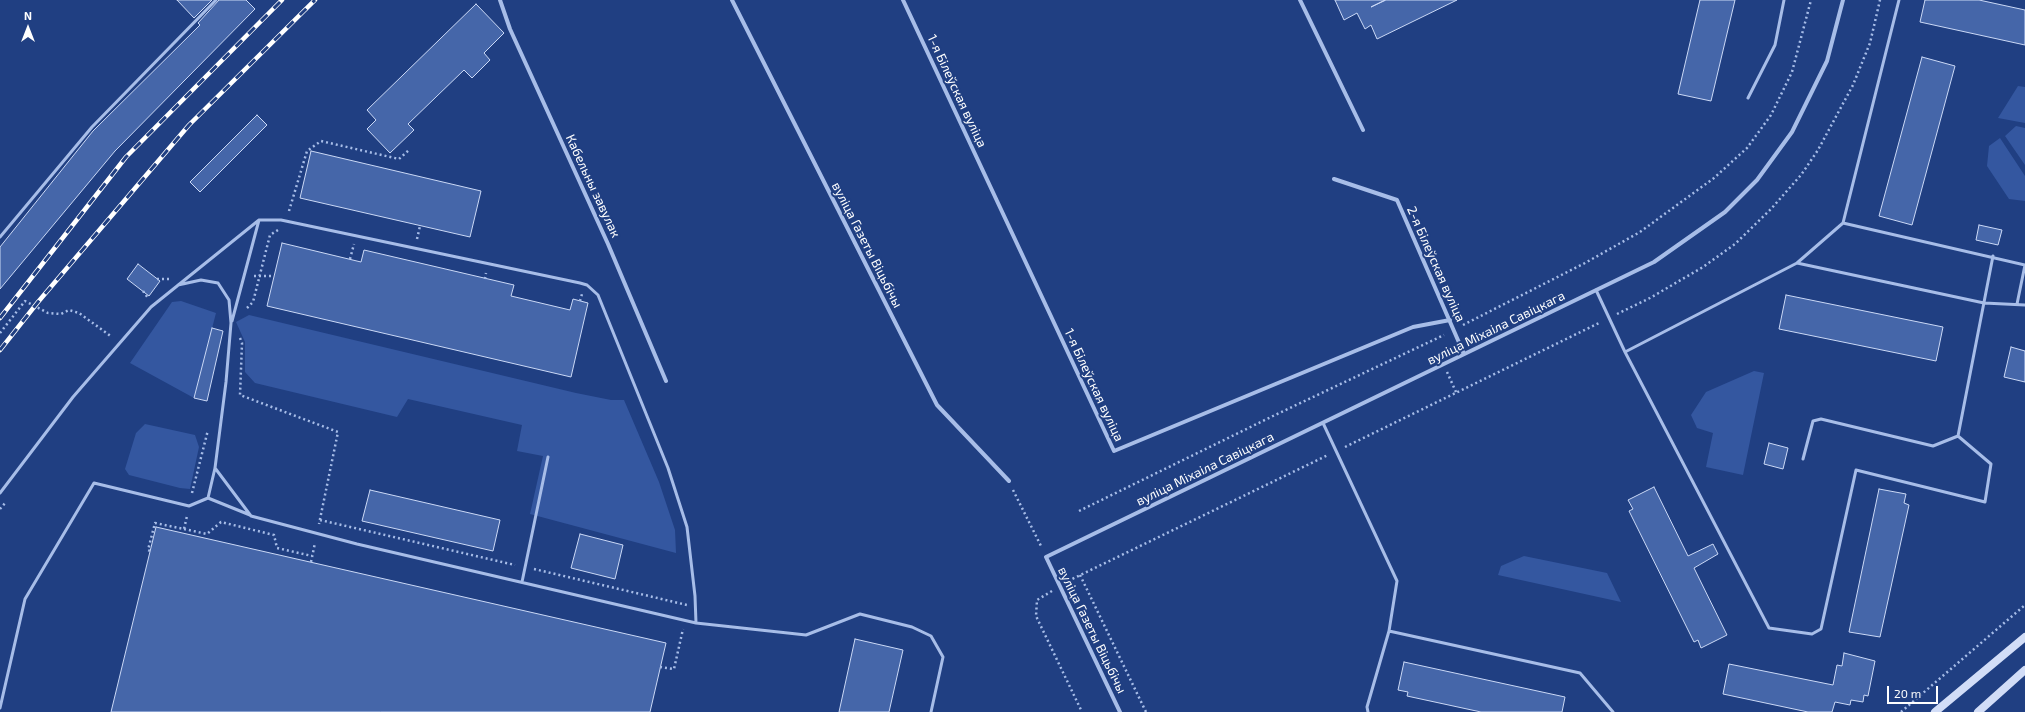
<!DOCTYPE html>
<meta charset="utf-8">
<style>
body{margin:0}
#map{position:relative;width:2025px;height:712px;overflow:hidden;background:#203f82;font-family:"Exo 2",sans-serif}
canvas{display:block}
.north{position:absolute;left:8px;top:8px;width:40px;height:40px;-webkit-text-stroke:3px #203f82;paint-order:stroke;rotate:0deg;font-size:11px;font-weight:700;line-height:16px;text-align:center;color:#fff}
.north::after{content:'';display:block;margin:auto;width:14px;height:18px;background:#fff;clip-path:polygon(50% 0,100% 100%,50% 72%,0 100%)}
.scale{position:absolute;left:1887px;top:686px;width:51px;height:18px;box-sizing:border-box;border:2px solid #fff;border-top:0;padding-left:5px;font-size:12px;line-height:14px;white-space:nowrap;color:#fff;-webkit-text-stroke:3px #203f82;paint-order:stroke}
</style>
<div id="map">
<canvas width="2025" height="712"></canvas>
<div class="north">N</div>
<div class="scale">20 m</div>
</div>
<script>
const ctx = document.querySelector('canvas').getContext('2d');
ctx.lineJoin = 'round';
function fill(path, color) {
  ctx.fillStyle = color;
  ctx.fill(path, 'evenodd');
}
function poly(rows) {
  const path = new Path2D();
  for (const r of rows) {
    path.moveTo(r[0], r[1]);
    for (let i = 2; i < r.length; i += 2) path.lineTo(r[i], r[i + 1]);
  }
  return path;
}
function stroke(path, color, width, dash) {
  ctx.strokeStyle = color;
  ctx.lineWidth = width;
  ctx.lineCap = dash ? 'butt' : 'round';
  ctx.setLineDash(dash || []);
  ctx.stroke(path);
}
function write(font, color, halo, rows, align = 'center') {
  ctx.font = font + ' "Exo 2",sans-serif';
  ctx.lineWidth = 4;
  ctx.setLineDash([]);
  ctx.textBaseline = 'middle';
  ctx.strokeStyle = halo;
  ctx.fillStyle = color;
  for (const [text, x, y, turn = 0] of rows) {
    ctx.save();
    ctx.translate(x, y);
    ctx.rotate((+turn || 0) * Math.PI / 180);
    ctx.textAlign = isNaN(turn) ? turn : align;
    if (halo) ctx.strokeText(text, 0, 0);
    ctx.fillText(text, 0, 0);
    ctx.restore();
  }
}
fill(poly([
 [2018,86,2025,87,2025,123,1998,118],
 [2016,126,2025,128,2025,165,2005,136],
 [2000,138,2025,176,2025,201,2009,199,1987,166,1989,146],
 [181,301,216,313,194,398,130,363,172,302],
 [249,315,576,393,611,400,624,400,659,482,675,530,676,553,530,514,543,456,517,451,522,425,408,399,397,417,255,383,245,372,245,342,236,322],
 [1754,371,1764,373,1743,475,1706,467,1713,433,1697,428,1691,415,1706,392],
 [145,424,195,435,199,447,190,489,180,488,129,475,125,469,136,433],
 [1524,556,1607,573,1621,602,1498,575,1501,566]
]), '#3457a0');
const building = poly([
 [177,0,212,0,194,18,177,0],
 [219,0,246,0,255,9,115,151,0,289,0,247,93,131,200,25,198,23,219,0],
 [1335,0,1385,0,1371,7,1386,0,1457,0,1377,39,1371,25,1365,29,1357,13,1344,20,1335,0],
 [1700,0,1735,0,1711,101,1678,94,1700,0],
 [1925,0,1979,0,2025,10,2025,45,1920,22,1925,0],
 [476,4,504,33,484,53,490,60,472,78,464,70,408,124,414,130,390,153,367,129,376,120,367,110,476,4],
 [1922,57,1955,66,1912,225,1879,216,1922,57],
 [257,115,267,125,200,192,190,182,257,115],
 [311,151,481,191,470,237,300,198,311,151],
 [1979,225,2002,230,1998,245,1976,240,1979,225],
 [282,243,361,262,364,250,514,285,511,296,570,310,573,299,588,303,571,377,267,306,282,243],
 [138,264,160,281,149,296,127,279,138,264],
 [1786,295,1943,327,1936,361,1779,329,1786,295],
 [212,328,223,331,207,401,194,398,212,328],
 [2011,347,2025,351,2025,382,2004,377,2011,347],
 [1769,443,1788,448,1783,469,1764,464,1769,443],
 [1654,487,1688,556,1713,544,1718,554,1694,568,1727,635,1701,648,1698,640,1694,642,1629,511,1633,509,1628,500,1654,487],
 [1879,489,1906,494,1904,503,1909,505,1880,637,1849,632,1879,489],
 [370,490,500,520,493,551,362,521,370,490],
 [156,527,666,643,650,712,111,712,156,527],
 [580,534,623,545,615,579,571,568,580,534],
 [855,639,903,650,889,712,839,712,855,639],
 [1844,653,1875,661,1868,696,1864,695,1863,702,1851,700,1850,705,1835,702,1832,712,1808,712,1723,694,1729,664,1833,685,1837,665,1842,666,1844,653],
 [1404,662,1565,697,1562,712,1481,712,1407,696,1408,692,1398,690,1404,662]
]);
fill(building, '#4566a9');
stroke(building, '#cbd9f6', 1);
stroke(poly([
 [289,211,307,151,321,141,399,159,409,150],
 [417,239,420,226],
 [350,259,354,244],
 [254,276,274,276],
 [157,279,171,279],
 [485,279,486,273],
 [143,291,148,298],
 [580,301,582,294],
 [247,308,253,302,270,235,278,230],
 [1617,314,1650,298,1703,267,1735,244,1771,209,1801,175,1818,150,1853,85,1870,43,1880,0],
 [1463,325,1585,263,1640,232,1714,178,1747,148,1771,115,1792,72,1811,0],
 [0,333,25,301,48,313,61,314,69,310,79,313,112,337],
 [240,338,242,343,240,395,338,432,319,524],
 [1447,372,1456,392],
 [1345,447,1601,322],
 [1013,490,1042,548],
 [192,493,208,430],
 [0,509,6,502],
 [1079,511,1273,416,1444,335],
 [320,520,515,565],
 [184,529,207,534,221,522,274,535,277,548,312,556],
 [150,551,148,550,155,523,184,529,187,516],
 [311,562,315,543],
 [534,569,687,605],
 [1080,575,1146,712],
 [1068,581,1328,455],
 [1052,591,1037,600,1036,616,1082,712],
 [660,667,674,669,683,629],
 [1901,712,2025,605]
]), '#a7bde8', 2.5, [2, 3]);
stroke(poly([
 [1748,98,1775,45,1784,0],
 [1843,223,2025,265,2017,304],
 [0,237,92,127,216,0],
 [1797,263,1984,303,2025,305],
 [178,285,201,280,218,283,229,300,231,323,226,382,215,468,208,498],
 [1596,290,1625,352,1769,628,1812,634,1821,629,1856,470,1985,502,1991,464,1958,436,1993,256],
 [232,321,259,220],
 [1625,352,1797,263,1843,223,1899,0],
 [1323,423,1397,581,1389,631,1580,673,1613,712],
 [1803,459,1813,421,1821,419,1933,446,1958,436],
 [215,468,251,516,357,544,696,623,806,635,860,614,912,627,931,636,943,657,931,712],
 [0,493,73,397,151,307,259,220,281,220,580,283,587,285,598,295,668,468,687,527,695,596,696,623],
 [522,582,548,457],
 [0,708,25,599,94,483,189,506,208,498,250,515],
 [1368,712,1367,707,1389,631]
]), '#a7bde8', 3);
stroke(poly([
 [500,0,510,29,608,244,666,381],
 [732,0,937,405,1009,481],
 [903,0,1114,451,1413,327,1450,320],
 [1300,0,1363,130],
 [1334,179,1397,200,1464,354],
 [1120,712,1046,557,1654,262,1725,212,1757,180,1792,132,1827,61,1843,0]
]), '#a7bde8', 4);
stroke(poly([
 [1935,712,2025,637],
 [1978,712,2025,670]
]), '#d2ddf7', 8);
const rail = poly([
 [0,318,126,157,282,0],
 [0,350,38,302,189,125,315,0]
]);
stroke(rail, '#fff', 4.5);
stroke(rail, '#203f82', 3, [9]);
write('13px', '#fff', '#203f82', [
 ["1-я Білеўская вуліца",957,91,65],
 ["Кабельны завулак",593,186,65],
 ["вуліца Газеты Віцьбічы",867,245,63],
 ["2-я Білеўская вуліца",1436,264,66],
 ["вуліца Міхаіла Савіцкага",1496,328,-26],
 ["1-я Білеўская вуліца",1094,385,65],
 ["вуліца Міхаіла Савіцкага",1205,469,-26],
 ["вуліца Газеты Віцьбічы",1092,630,64]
]);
</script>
